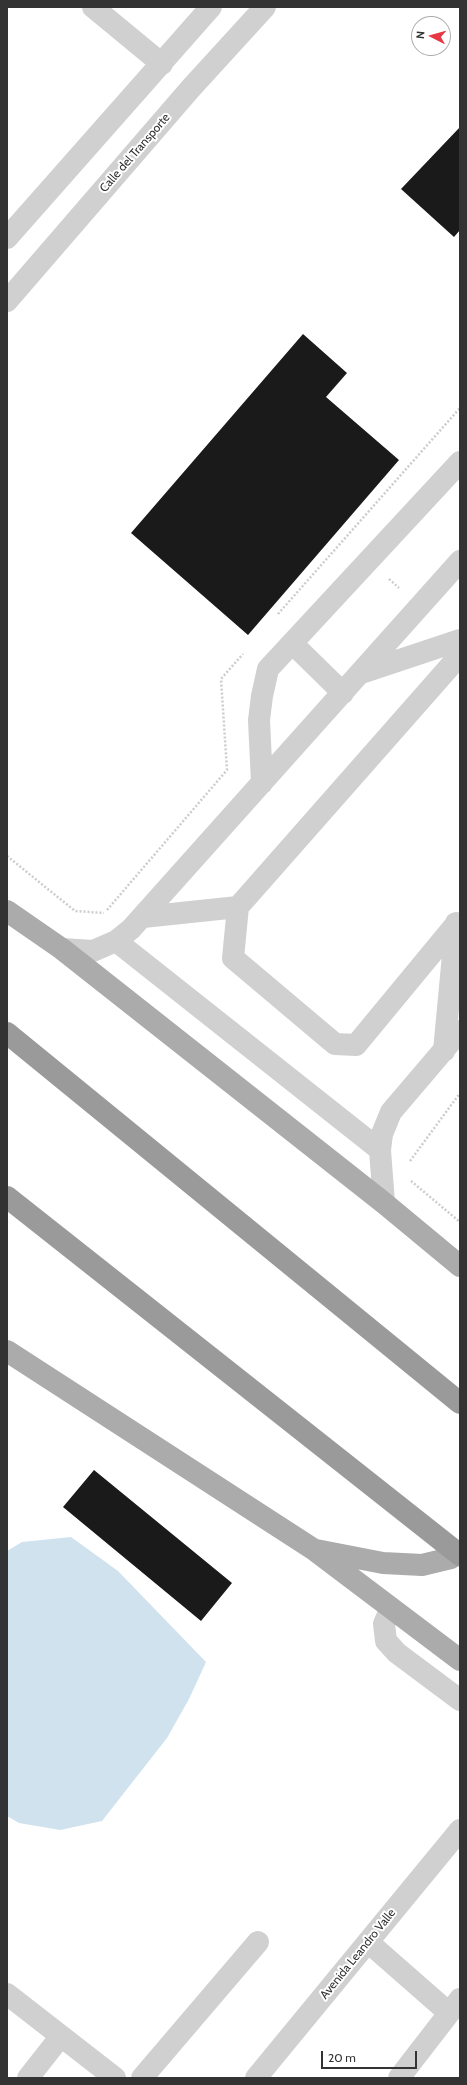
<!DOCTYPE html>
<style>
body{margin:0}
#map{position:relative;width:467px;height:2085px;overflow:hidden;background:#fff;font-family:Cabin,sans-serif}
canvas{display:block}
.frame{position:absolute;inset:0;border:8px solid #333;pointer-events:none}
.north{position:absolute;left:411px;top:16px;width:40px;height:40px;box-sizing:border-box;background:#fff;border:1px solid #adadad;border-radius:50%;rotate:276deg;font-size:11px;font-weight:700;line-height:16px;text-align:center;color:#333}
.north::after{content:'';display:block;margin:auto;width:14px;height:18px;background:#e63946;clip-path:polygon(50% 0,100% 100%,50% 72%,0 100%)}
.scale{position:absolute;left:321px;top:2051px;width:96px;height:18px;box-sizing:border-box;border:2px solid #333;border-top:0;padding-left:5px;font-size:12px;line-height:14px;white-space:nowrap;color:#333;-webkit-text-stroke:3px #fff;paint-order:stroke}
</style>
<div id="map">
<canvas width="467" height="2085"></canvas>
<div class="frame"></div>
<div class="north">N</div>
<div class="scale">20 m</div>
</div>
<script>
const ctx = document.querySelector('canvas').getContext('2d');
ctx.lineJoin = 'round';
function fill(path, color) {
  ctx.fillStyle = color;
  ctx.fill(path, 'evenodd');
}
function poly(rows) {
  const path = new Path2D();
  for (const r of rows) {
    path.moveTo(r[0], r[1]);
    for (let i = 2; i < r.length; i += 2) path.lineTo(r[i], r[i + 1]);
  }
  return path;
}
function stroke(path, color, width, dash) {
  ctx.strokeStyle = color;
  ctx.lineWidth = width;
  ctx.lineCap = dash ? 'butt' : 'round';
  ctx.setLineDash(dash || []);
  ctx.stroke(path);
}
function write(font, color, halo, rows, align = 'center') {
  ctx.font = font + ' Cabin,sans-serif';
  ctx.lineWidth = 4;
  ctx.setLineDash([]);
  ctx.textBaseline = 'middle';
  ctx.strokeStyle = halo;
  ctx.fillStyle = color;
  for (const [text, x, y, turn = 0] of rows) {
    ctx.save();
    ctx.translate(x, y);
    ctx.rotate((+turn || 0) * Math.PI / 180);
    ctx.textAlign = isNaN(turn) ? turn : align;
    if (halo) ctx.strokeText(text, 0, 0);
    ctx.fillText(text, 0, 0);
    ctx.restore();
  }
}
fill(poly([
 [71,1537,118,1571,206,1662,189,1699,167,1738,102,1821,60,1830,19,1823,7,1816,7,1551,22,1542]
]), '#cfe2ee');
fill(poly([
 [460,127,460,230,454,237,401,189],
 [303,334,347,373,326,397,399,460,248,635,131,533],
 [94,1470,232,1583,201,1621,63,1507]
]), '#1a1a1a');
stroke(poly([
 [389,579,399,588],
 [278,614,460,408],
 [7,856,75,911,104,913],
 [107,910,227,770,221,679,243,654],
 [410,1161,460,1093],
 [411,1181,460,1222]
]), '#cdcdcd', 2.5, [2, 2]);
stroke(poly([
 [93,7,162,64],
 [7,238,211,7],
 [7,301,191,88,265,7],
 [292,643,343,693],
 [361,673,460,640],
 [262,783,259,720,262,696,268,669,460,462],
 [238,907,233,958,335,1044,356,1045,456,924],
 [143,917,238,907,460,655],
 [116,941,380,1150],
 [62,949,93,951,116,941,131,929,460,561],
 [444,1051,456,923],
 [384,1203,380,1150,382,1134,391,1112,460,1031],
 [391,1608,384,1624,386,1641,397,1653,460,1700],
 [368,1942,449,2013],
 [7,1994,115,2078],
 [28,2078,61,2036],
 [142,2078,258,1942],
 [256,2078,460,1830],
 [399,2078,460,1999]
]), '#d0d0d0', 22);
stroke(poly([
 [7,911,62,949,384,1203,460,1266],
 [7,1351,313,1549,460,1660],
 [316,1550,383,1563,422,1565,451,1558,460,1553]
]), '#ababab', 22);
stroke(poly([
 [7,1033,460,1403]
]), '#9a9a9a', 22);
stroke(poly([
 [7,1197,460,1555]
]), '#9a9a9a', 22);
write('12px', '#333', '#fff', [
 ["Calle del Transporte",135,153,-49],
 ["Avenida Leandro Valle",358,1954,-51]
]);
</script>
